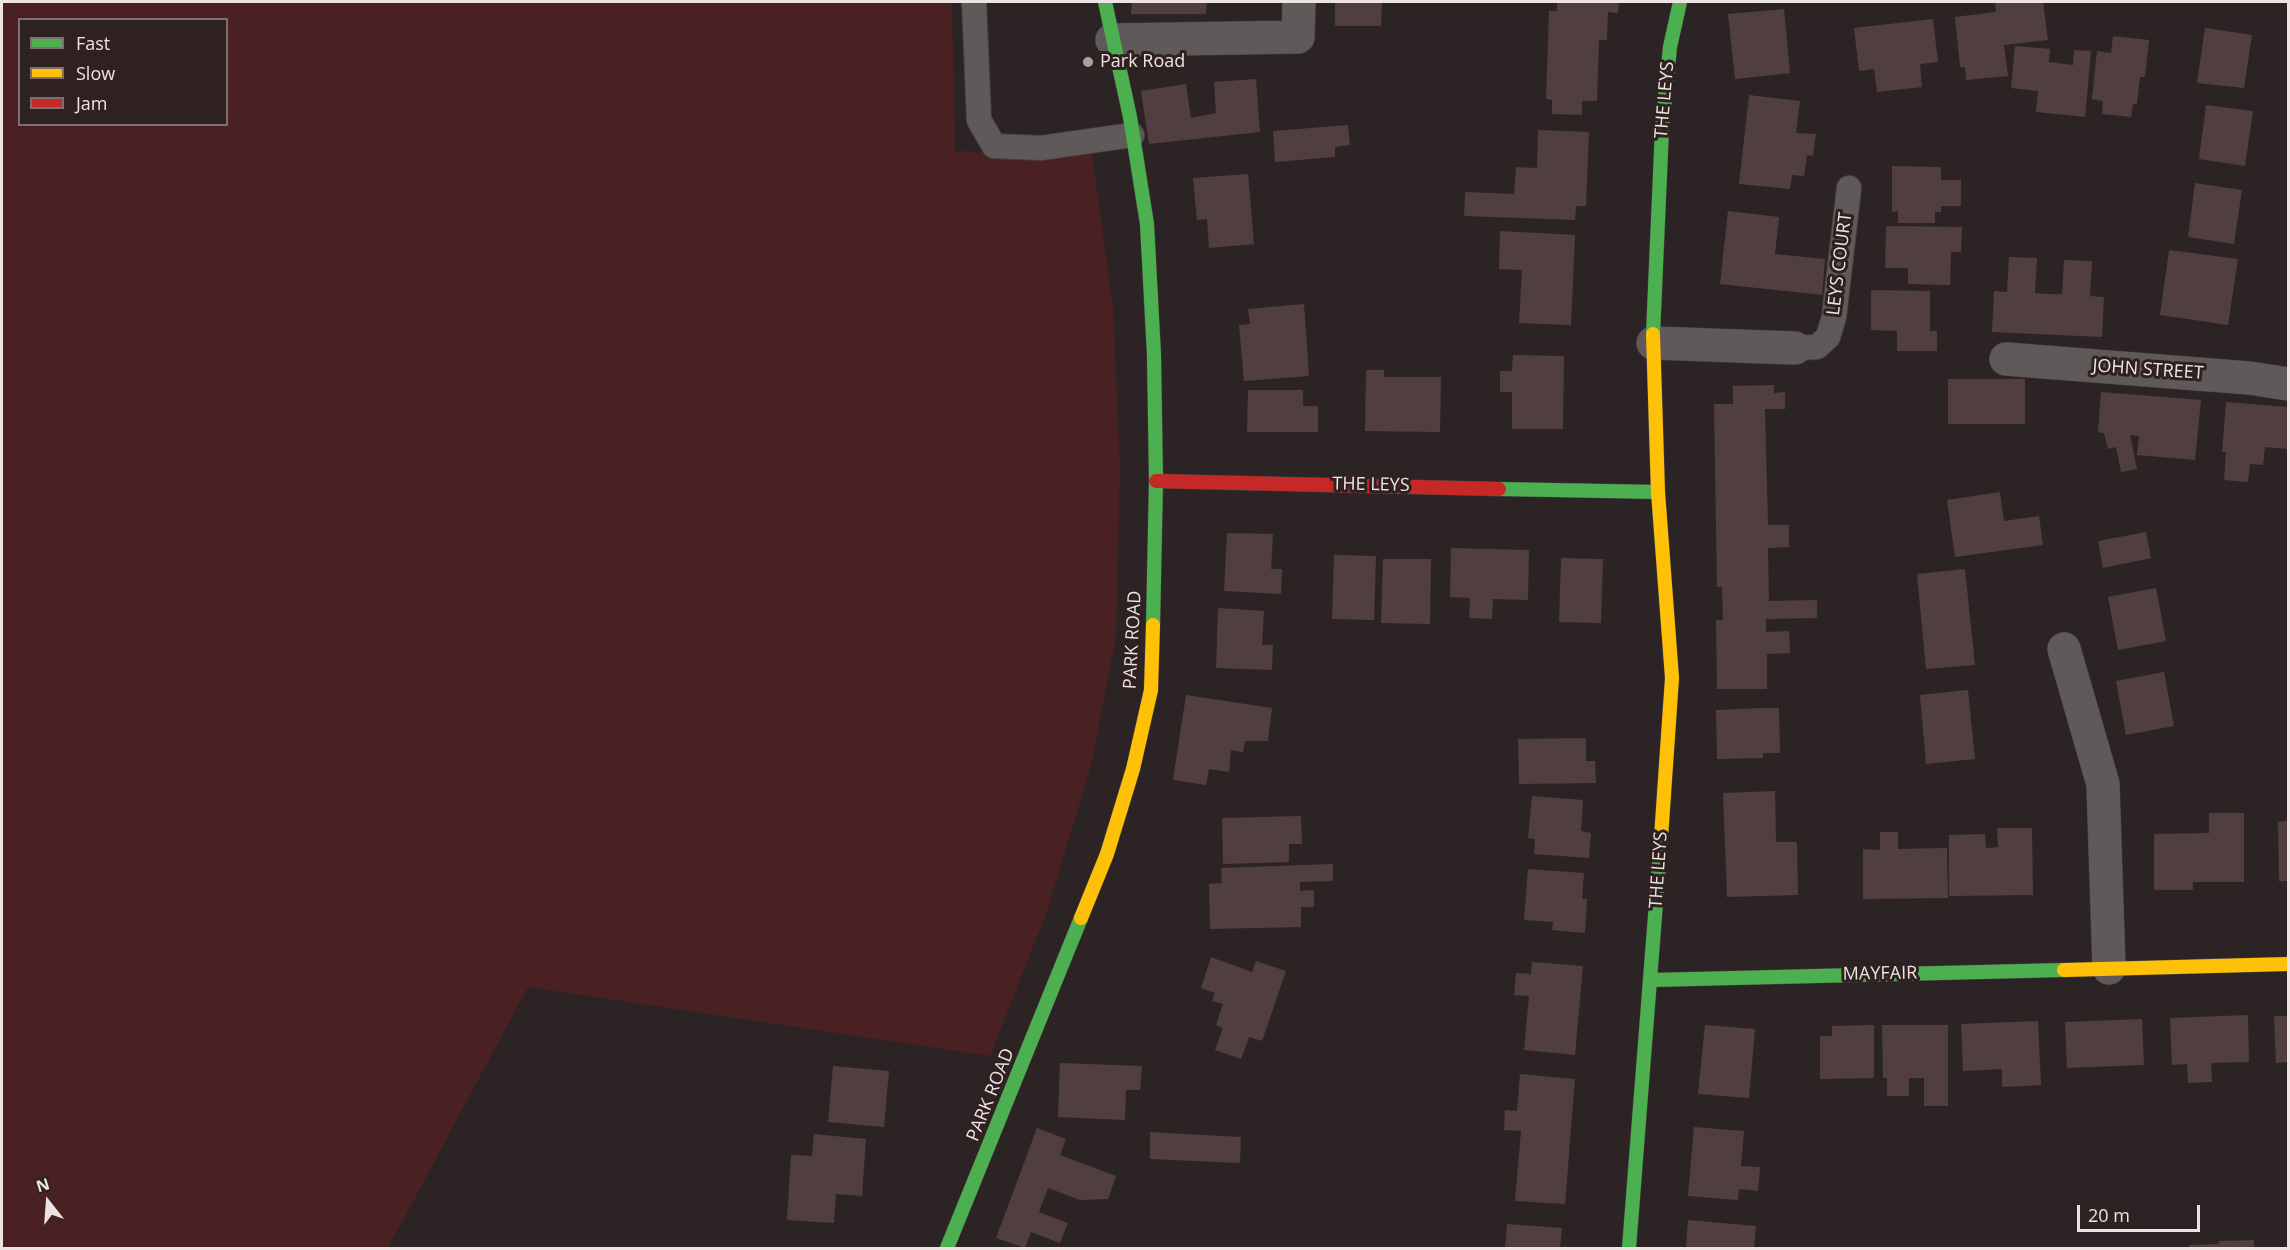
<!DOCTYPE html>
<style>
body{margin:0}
#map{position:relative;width:2290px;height:1250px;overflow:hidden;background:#2c2424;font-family:"Open Sans",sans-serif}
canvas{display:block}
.frame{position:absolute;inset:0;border:3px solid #eee3e3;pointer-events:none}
.legend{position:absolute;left:18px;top:18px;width:210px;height:108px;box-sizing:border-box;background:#302121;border:2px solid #7c6f6f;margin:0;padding:8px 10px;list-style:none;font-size:18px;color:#eee3e3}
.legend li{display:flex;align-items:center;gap:12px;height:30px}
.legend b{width:30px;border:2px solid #7c6f6f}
.north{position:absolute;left:18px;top:1172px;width:60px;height:60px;-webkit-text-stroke:4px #302121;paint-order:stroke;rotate:343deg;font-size:16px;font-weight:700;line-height:24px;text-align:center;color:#eee3e3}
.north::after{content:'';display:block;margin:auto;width:21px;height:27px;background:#eee3e3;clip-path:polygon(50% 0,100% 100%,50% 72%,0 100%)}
.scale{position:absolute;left:2077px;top:1205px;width:123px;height:27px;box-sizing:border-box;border:3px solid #eee3e3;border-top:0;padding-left:8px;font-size:18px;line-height:21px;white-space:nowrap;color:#eee3e3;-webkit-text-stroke:4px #302121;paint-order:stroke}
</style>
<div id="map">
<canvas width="2290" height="1250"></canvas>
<div class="frame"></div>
<ul class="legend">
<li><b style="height:8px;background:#4caf50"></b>Fast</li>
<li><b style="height:8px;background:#ffc107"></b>Slow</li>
<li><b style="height:8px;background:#c62828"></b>Jam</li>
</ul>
<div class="north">N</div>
<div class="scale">20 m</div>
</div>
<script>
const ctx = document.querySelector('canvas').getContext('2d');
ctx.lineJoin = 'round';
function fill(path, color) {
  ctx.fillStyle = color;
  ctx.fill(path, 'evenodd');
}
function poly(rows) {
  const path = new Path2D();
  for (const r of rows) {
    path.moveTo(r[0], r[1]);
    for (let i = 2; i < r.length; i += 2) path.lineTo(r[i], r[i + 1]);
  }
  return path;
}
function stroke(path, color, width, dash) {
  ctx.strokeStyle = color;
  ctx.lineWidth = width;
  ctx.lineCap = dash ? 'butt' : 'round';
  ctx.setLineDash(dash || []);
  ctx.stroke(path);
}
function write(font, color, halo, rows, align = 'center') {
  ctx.font = font + ' "Open Sans",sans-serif';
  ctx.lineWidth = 6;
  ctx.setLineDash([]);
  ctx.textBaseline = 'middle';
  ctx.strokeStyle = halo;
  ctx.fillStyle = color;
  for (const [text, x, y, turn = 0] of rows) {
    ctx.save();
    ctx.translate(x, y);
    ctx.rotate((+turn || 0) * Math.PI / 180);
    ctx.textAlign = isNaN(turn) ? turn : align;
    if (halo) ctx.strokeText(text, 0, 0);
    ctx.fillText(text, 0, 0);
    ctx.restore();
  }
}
fill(poly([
 [2,2,952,2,955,151,1092,153,1113,309,1120,467,1116,636,1091,766,1046,914,990,1056,528,987,388,1248,2,1248],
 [20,20,226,20,226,124,20,124]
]), '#4a2122');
fill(poly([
 [1132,2,1207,2,1206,14,1131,14],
 [1335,2,1382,2,1381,26,1335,26],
 [1557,2,1619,2,1618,13,1608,12,1607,40,1599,40,1597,101,1582,101,1582,115,1552,114,1552,100,1546,99,1549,11,1557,11],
 [2008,2,2043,2,2048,40,2004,45,2008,76,1966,80,1965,67,1960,67,1955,17,1996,12,1995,3],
 [1784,9,1790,73,1735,79,1728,14],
 [1933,19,1938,62,1920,64,1922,87,1877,92,1874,69,1859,71,1854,28],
 [2205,28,2252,35,2244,88,2197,83],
 [2113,36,2149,40,2145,77,2140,77,2137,104,2133,104,2131,117,2102,114,2103,101,2092,99,2097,51,2111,53],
 [2015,46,2050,49,2049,62,2073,65,2074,50,2091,51,2085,117,2036,112,2038,91,2011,88],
 [1256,79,1260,132,1149,144,1141,91,1186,84,1191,118,1216,113,1214,82],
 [1749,95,1800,101,1796,133,1816,134,1813,156,1807,155,1804,176,1792,175,1790,189,1739,184],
 [2206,105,2253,111,2245,166,2199,159],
 [1348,125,1350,145,1335,147,1335,157,1275,162,1273,131],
 [1538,130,1589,132,1586,206,1576,206,1575,220,1464,216,1465,192,1514,194,1516,167,1537,168],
 [1892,166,1941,167,1941,180,1961,180,1961,206,1941,206,1941,212,1935,212,1935,223,1898,223,1898,211,1892,212],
 [1248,174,1254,244,1209,248,1207,219,1197,220,1193,178],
 [2195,183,2242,190,2234,244,2188,237],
 [1728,211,1779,217,1775,254,1825,259,1822,295,1720,284],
 [1886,226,1962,227,1961,252,1951,252,1950,285,1908,284,1908,268,1885,268],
 [1500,231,1575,235,1571,325,1519,323,1522,270,1499,269],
 [2169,250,2238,259,2228,325,2160,315],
 [2009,257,2037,258,2035,293,2049,294,2062,294,2064,260,2092,261,2090,296,2104,297,2102,337,1992,332,1994,291,2007,292],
 [1871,290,1930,291,1930,331,1937,331,1937,351,1897,351,1897,331,1871,330],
 [1304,304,1309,376,1244,381,1239,325,1250,324,1248,309],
 [1513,355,1564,356,1563,429,1512,429,1512,392,1500,392,1500,371,1512,371],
 [1366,370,1384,370,1384,377,1441,377,1440,432,1365,431],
 [1948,379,2025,379,2025,424,1948,424],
 [1774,385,1774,393,1785,392,1785,409,1765,409,1768,525,1789,525,1789,547,1768,548,1769,601,1817,600,1817,618,1766,619,1766,632,1789,631,1790,653,1767,654,1767,689,1717,689,1716,620,1723,620,1722,587,1717,587,1714,404,1733,404,1733,386],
 [1248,390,1303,390,1303,406,1318,406,1318,432,1247,432],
 [2101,392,2201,400,2195,460,2137,455,2139,436,2130,435,2137,469,2121,472,2116,447,2108,449,2104,433,2098,432],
 [2226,402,2288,407,2288,449,2265,447,2263,465,2250,464,2248,482,2224,480,2226,452,2222,452],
 [2000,492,2004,521,2039,516,2043,545,1955,557,1947,500],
 [2146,532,2151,558,2103,568,2098,541],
 [1227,533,1273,534,1271,569,1282,569,1281,594,1224,591],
 [1451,548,1529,550,1528,600,1493,599,1492,619,1469,618,1470,598,1450,597],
 [1334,555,1376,556,1374,620,1332,619],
 [1561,558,1603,559,1601,623,1559,622],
 [1383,559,1431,559,1430,624,1381,623],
 [1965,569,1975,665,1926,669,1917,574],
 [2156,588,2166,641,2118,650,2108,597],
 [1218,608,1264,611,1262,645,1273,645,1272,670,1216,668],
 [2164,672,2174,726,2126,735,2116,681],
 [1968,690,1975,759,1926,764,1920,695],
 [1186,695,1272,708,1268,741,1245,741,1243,752,1231,750,1229,772,1209,769,1206,785,1173,780],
 [1761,708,1779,708,1780,753,1763,753,1763,758,1717,759,1716,710],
 [1586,738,1586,761,1595,761,1596,783,1519,784,1518,739],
 [1775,791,1776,842,1797,842,1798,895,1727,897,1723,793],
 [1532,796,1583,800,1581,831,1591,833,1589,858,1534,854,1535,839,1528,838],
 [2209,813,2244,813,2244,882,2193,882,2193,890,2154,890,2154,834,2209,833],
 [1301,816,1302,844,1289,844,1289,862,1223,864,1222,818],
 [2288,821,2288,881,2279,881,2278,822],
 [1997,828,2032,828,2033,895,1949,896,1949,835,1985,834,1986,848,1998,847],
 [1880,832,1898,832,1898,849,1947,848,1948,898,1863,899,1863,849,1880,850],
 [1333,864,1333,881,1300,882,1300,891,1314,890,1314,907,1301,907,1301,927,1210,929,1209,884,1222,883,1221,868],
 [1528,869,1584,873,1582,899,1587,899,1585,933,1552,930,1553,922,1524,920],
 [1211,957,1252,972,1256,961,1286,971,1262,1041,1249,1037,1241,1059,1215,1050,1223,1028,1216,1025,1223,1004,1212,1001,1215,993,1201,988],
 [1532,962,1583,966,1575,1055,1524,1050,1529,996,1514,995,1516,973,1531,974],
 [2248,1015,2249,1062,2211,1063,2212,1082,2188,1083,2187,1064,2172,1065,2170,1018],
 [2274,1016,2288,1016,2288,1062,2276,1063],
 [2142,1019,2144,1065,2067,1068,2065,1022],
 [2038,1021,2041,1085,2002,1087,2002,1069,1963,1071,1961,1024],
 [1705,1025,1755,1029,1749,1098,1698,1094],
 [1874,1025,1874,1078,1820,1079,1820,1036,1832,1036,1832,1026],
 [1882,1025,1948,1025,1948,1106,1924,1106,1924,1078,1909,1078,1909,1096,1887,1096,1887,1078,1883,1078],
 [1060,1063,1142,1066,1140,1090,1126,1090,1125,1120,1058,1117],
 [833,1066,889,1071,884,1127,828,1122],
 [1520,1074,1575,1079,1565,1204,1515,1201,1521,1131,1504,1130,1505,1110,1517,1111],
 [1694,1127,1744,1131,1741,1166,1760,1167,1758,1191,1739,1189,1738,1200,1688,1196],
 [1037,1128,1066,1139,1060,1155,1116,1176,1108,1199,1080,1200,1048,1188,1039,1212,1068,1223,1060,1243,1031,1232,1025,1248,996,1238],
 [1150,1132,1241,1137,1240,1163,1150,1159],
 [814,1134,866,1139,862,1196,836,1194,834,1223,787,1220,791,1155,812,1156],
 [1688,1220,1756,1226,1754,1248,1686,1248],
 [1507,1224,1562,1228,1560,1248,1505,1248],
 [2254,1240,2254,1248,2189,1248,2189,1245,2219,1244,2219,1241]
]), '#513f40');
const lane = poly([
 [974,2,979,120,994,146,1041,148,1132,135],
 [1795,348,1817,347,1828,337,1834,317,1849,188]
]);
const street = poly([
 [1112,40,1298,37,1299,2],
 [1653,343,1795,348],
 [2006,359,2249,378,2288,384],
 [2064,649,2103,784,2109,968]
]);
const fast = poly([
 [1105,2,1130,117,1147,224,1154,355,1156,481,1153,625],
 [1653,334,1662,129,1670,47,1680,2],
 [1499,489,1658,492],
 [1652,980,2064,970],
 [947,1248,1081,918],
 [1629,1248,1660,852]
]);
const slow = poly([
 [1653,334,1658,492,1672,678,1660,852],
 [1081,918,1107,854,1133,769,1151,690,1153,625],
 [2064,970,2288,964]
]);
const jam = poly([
 [1156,481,1499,489]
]);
stroke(lane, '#484141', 26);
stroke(street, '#484141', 34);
stroke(fast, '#484141', 15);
stroke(slow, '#484141', 15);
stroke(jam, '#484141', 15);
stroke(lane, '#605959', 24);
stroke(street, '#605959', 33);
stroke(fast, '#4caf50', 14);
stroke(slow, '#ffc107', 14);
stroke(jam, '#c62828', 14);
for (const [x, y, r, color] of [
 [1088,62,6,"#aaa0a0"]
]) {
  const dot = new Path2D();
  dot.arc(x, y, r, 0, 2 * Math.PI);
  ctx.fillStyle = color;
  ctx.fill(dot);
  stroke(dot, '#302121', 2);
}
write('18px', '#eee3e3', '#302121', [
 ["Park Road",1100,62]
], 'left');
write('18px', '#eee3e3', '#302121', [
 ["THE LEYS",1665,100,-85],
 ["LEYS COURT",1840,264,-83],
 ["JOHN STREET",2148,370,4],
 ["THE LEYS",1371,485,1],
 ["PARK ROAD",1133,640,-87],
 ["THE LEYS",1659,870,-86],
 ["MAYFAIR",1880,974,-1],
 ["PARK ROAD",991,1095,-68]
]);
</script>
